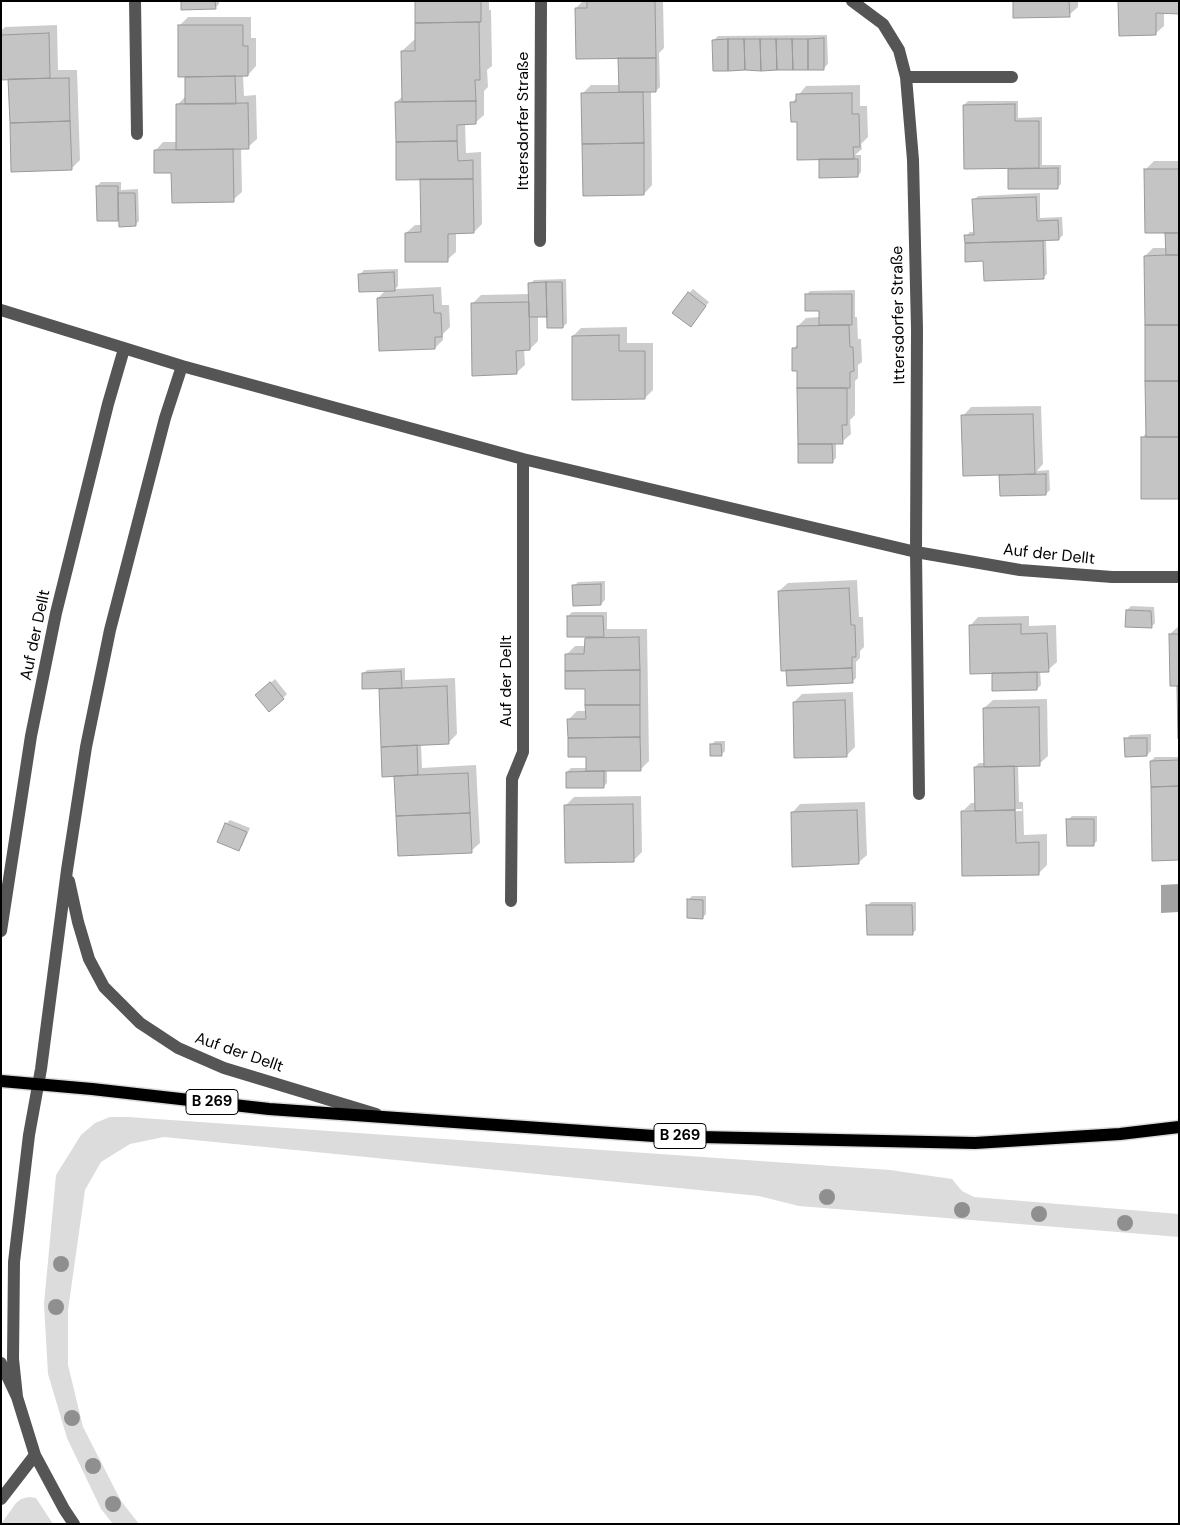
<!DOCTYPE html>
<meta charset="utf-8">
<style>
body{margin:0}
#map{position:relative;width:1180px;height:1525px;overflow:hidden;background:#fff;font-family:"DM Sans",sans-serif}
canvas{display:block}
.frame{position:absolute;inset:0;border:2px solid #000;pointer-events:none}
</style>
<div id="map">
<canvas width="1180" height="1525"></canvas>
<div class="frame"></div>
</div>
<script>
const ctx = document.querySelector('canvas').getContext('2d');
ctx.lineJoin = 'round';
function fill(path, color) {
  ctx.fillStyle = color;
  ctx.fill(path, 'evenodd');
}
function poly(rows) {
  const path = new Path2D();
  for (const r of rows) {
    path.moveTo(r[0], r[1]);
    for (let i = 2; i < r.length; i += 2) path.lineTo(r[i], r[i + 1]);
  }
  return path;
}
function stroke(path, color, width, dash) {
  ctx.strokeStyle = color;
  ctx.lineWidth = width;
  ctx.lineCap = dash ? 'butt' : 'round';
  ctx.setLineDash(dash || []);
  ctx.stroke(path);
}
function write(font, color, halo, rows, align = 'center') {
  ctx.font = font + ' "DM Sans",sans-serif';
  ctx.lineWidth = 4.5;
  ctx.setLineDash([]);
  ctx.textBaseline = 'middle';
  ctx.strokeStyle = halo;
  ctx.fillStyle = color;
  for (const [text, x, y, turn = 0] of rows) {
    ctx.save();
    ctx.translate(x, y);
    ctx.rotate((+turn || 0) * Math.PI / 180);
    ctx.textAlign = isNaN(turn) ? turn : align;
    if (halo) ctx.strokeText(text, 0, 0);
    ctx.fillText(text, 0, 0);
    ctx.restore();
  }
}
fill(poly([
 [110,1117,128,1117,890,1170,952,1179,962,1191,974,1197,1179,1214,1179,1237,799,1206,759,1196,164,1137,130,1144,101,1162,85,1190,68,1310,68,1365,83,1427,121,1501,139,1524,113,1524,101,1509,67,1438,48,1374,44,1304,56,1175,81,1135,95,1123],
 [29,1497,36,1498,53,1524,1,1524,16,1503,21,1499]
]), '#dcdcdc');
fill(poly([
 [1179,884,1179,912,1161,913,1161,885]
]), '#a3a3a3');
fill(poly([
 [182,1,219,1,219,4,215,8],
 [416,1,489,1,489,10,491,10,492,66,487,70,488,87,484,91,484,115,475,123,465,123,466,153,481,152,482,224,474,232,456,232,456,252,447,260,406,233,415,225,422,225,421,178,396,102,403,96,402,51,415,39],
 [583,1,663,1,664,48,659,53,660,87,656,91,651,91,652,185,644,194,583,93,591,85,620,85,619,57,576,8],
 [1014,1,1078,1,1078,7,1069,15],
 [1119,1,1164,12,1164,26,1155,34],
 [188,17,251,17,251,38,256,38,256,66,248,75,243,75,244,96,256,95,257,139,248,147,241,147,242,192,233,200,172,171,155,151,163,142,177,142,177,105,186,96,186,76,179,26],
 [57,25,58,70,77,70,80,160,71,169,10,78,1,78,1,31,5,27],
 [827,35,828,64,824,68,714,40,718,36],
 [860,85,860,106,867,106,868,137,861,144,862,149,855,155,861,155,861,172,858,176,820,158,798,120,792,103,806,86],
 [968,101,1018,101,1018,118,1042,117,1042,165,1061,165,1061,184,1057,188,1009,188,1009,168,964,105],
 [1154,161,1179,161,1179,497,1142,438,1147,432,1145,256,1153,248,1167,248,1166,232,1146,169],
 [101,182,121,182,121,190,138,189,139,221,135,225,120,220,98,220,97,186],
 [1040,193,1040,218,1062,217,1063,235,1059,239,1046,239,1047,274,1043,278,984,260,966,260,966,236,970,232,975,232,974,200,978,196],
 [398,269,398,286,395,289,441,287,442,305,449,305,450,327,443,334,443,340,435,348,378,298,386,290,360,274,364,270],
 [566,279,567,323,563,327,548,316,538,316,538,341,530,349,524,349,525,365,516,373,472,304,481,295,530,294,530,284,534,280],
 [693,289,709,302,694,321,689,293],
 [855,290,855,317,857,317,858,339,861,339,862,362,858,365,858,378,855,381,855,415,850,420,851,434,842,442,836,442,836,458,832,462,799,369,793,349,798,344,798,326,806,318,820,317,820,310,806,295,810,291],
 [627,327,627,343,653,343,653,390,645,398,573,336,581,328],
 [1041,406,1043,464,1037,471,1049,470,1050,490,1046,494,1001,476,1003,473,963,416,971,407],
 [857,580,859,617,863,617,864,647,860,651,860,658,856,662,856,678,852,682,779,591,788,583],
 [605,581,605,600,601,604,574,586,578,582],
 [1131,606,1154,607,1155,623,1151,627,1127,610],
 [572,612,607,612,607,629,647,629,649,761,640,770,607,770,607,783,603,787,567,772,571,768,587,768,587,756,569,719,577,711,587,711,586,688,566,655,575,646,586,646,586,638,588,636,568,616],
 [1029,616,1029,626,1056,625,1057,662,1048,670,1040,671,1041,685,1037,689,970,626,978,617],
 [1179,626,1179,711,1178,685,1170,634],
 [405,668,405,680,455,678,457,734,448,743,421,744,422,768,476,765,480,843,471,851,396,775,384,776,380,687,363,674,367,670],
 [275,679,287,694,283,698,260,692],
 [853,692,855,747,846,756,794,702,802,694],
 [1047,699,1048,756,1039,764,1018,765,1019,802,1023,802,1024,835,1047,834,1047,865,1039,873,962,812,971,803,976,803,975,767,979,763,985,763,984,708,993,700],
 [1022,809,1022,811,964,812,964,810],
 [1151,734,1151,751,1147,755,1126,739,1130,735],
 [715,741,725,741,725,751,721,755,711,745],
 [1155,757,1179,757,1179,859,1151,761],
 [641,796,642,852,633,861,565,806,574,797],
 [865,802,867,855,858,863,792,813,800,804],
 [1072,816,1097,816,1097,841,1093,845,1068,820],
 [230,820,250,828,242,846,238,850,226,824],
 [692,896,706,896,706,914,702,918,688,900],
 [871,902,916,902,916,930,912,934,867,906]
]), '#0003');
const building = poly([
 [181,1,215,1,216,9,181,10,181,1],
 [415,1,481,1,481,22,415,23,415,1],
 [587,1,655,1,656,58,576,59,575,8,587,8,587,1],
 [1013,1,1069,1,1070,17,1013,18,1013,1],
 [1118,1,1179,1,1179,14,1156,13,1156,35,1119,36,1118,1],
 [479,22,480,80,475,80,476,101,402,102,401,51,415,51,415,23,479,22],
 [178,25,243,25,243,46,248,46,248,76,178,77,178,25],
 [49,33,50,78,1,80,1,35,49,33],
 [824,38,824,70,808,70,808,39,824,38],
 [728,39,744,39,745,70,728,71,728,39],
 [728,39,728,71,713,71,712,40,728,39],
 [744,39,760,39,761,71,745,70,744,39],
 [760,39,776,39,777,70,761,71,760,39],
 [776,39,792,39,793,70,777,70,776,39],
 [792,39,808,39,808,70,793,70,792,39],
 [618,58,656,58,656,92,619,92,618,58],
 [235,76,236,104,185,104,185,77,235,76],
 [69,78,70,121,10,123,8,79,69,78],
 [643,92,644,143,582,144,581,93,643,92],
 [852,93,852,114,859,114,860,147,853,147,854,159,797,160,797,122,791,122,790,102,796,102,796,94,852,93],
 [476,101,476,124,457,125,457,141,396,142,395,102,476,101],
 [248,103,249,149,176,150,176,104,248,103],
 [1015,104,1015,121,1039,121,1039,168,964,169,963,105,1015,104],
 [70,121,72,170,11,172,10,123,70,121],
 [457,141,458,161,473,160,473,179,396,180,396,142,457,141],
 [644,143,644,195,583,196,582,144,644,143],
 [233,149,234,202,172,203,171,173,154,173,154,150,233,149],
 [819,159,858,159,858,177,819,178,819,159],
 [1058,168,1058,189,1008,189,1008,169,1058,168],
 [1144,169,1179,169,1179,233,1145,233,1144,169],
 [420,179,473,179,474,233,448,234,448,262,405,262,405,233,421,232,420,179],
 [96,186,118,186,118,221,97,221,96,186],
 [118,193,135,193,136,226,119,227,118,193],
 [1036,197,1037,221,1058,220,1059,240,965,243,964,235,974,235,972,199,1036,197],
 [1165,233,1179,233,1179,255,1166,255,1165,233],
 [1043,241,1044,279,984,281,983,261,965,262,965,243,1043,241],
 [1166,255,1179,255,1179,325,1145,325,1144,256,1166,255],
 [394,272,395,291,359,292,358,274,394,272],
 [546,282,562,282,563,328,547,328,546,282],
 [546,282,547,317,529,317,528,283,546,282],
 [688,292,706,306,691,327,672,313,688,292],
 [805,294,852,294,852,325,819,325,819,311,805,311,805,294],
 [433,295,434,313,441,313,442,337,435,337,435,349,379,351,377,298,433,295],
 [529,302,530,350,516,351,517,374,472,376,471,303,529,302],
 [849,325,850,347,853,347,854,371,850,372,850,388,797,388,797,371,792,371,792,348,797,348,797,326,849,325],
 [1145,325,1179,325,1179,381,1145,381,1145,325],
 [619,335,619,351,645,351,645,399,572,400,572,336,619,335],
 [1145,381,1179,381,1179,437,1146,437,1145,381],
 [797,388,847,388,847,425,842,425,843,444,798,444,797,388],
 [1033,414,1035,474,963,476,961,415,1033,414],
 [1141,437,1179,437,1179,499,1141,499,1141,437],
 [798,444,832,444,833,463,798,463,798,444],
 [1046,474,1046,495,1000,496,999,475,1046,474],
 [601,584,601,605,573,606,572,585,601,584],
 [849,588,851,625,855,625,856,657,852,657,852,668,781,671,778,591,849,588],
 [1126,610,1151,611,1152,628,1125,627,1126,610],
 [567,616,603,616,604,637,567,637,567,616],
 [1021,624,1021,634,1047,633,1049,672,970,674,969,625,1021,624],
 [1169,634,1179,634,1179,686,1170,686,1169,634],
 [639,637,640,670,565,671,565,654,584,654,585,638,639,637],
 [852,668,853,683,787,686,786,670,852,668],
 [640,670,640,705,585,705,585,689,565,689,565,671,640,670],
 [401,671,402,688,362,689,362,673,401,671],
 [1037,672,1037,690,992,691,992,673,1037,672],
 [270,682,284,699,269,712,255,695,270,682],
 [447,686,449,744,381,747,379,689,447,686],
 [1177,686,1179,686,1179,739,1178,739,1177,686],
 [845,700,847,757,794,758,793,702,845,700],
 [585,705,640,705,640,737,568,738,567,719,586,719,585,705],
 [1039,707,1040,766,984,767,983,708,1039,707],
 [640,737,641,771,586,771,586,757,568,757,568,738,640,737],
 [1124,738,1147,738,1147,756,1125,757,1124,738],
 [710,744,721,744,722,756,710,756,710,744],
 [417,745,418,775,382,777,381,747,417,745],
 [1179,760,1179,786,1151,787,1150,761,1179,760],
 [1014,766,1015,810,975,811,974,767,1014,766],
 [604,771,604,788,566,788,566,772,604,771],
 [468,773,470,813,396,816,394,776,468,773],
 [1179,786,1179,860,1152,861,1151,787,1179,786],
 [633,804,634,862,565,863,564,805,633,804],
 [857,810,859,864,792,867,791,812,857,810],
 [1015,810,1016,843,1039,842,1039,875,962,876,961,811,1015,810],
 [470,813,472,853,398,856,396,816,470,813],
 [1066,819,1094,819,1094,846,1067,846,1066,819],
 [225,823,247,832,239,851,217,842,225,823],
 [687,899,703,900,703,919,687,918,687,899],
 [866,905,912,905,913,935,867,935,866,905]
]);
fill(building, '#c4c4c4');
stroke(building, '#999', 1);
const major = poly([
 [1,1081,92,1089,269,1109,654,1136,975,1143,1120,1134,1179,1127]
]);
stroke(major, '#dbdbdb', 15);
stroke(poly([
 [135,1,137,134],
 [852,1,883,24,899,50,906,77,913,160,917,329,916,552,919,794],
 [906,77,1012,77],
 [540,241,541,1],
 [1,310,182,366,523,459,916,552,1020,570,1112,577,1179,577],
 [69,881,78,922,89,959,104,987,140,1023,178,1048,224,1068,376,1114],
 [511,901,512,779,523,752,523,459],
 [1,931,31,736,56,613,108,404,124,349],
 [1,1363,17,1397,35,1455,64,1509,74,1524],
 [17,1397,13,1359,14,1262,29,1135,41,1069,67,870,86,747,110,630,165,418,182,366],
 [1,1499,35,1455]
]), '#555', 12);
stroke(major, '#000', 12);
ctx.fillStyle = '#8f8f8f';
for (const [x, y] of [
 [827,1197],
 [962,1210],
 [1039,1214],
 [1125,1223],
 [61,1264],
 [56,1307],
 [72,1418],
 [93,1466],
 [113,1504]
]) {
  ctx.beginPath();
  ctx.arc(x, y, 8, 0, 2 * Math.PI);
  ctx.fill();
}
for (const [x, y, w] of [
 [212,1102,52],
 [680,1136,52]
]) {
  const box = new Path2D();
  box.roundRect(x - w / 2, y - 12.5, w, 25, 4);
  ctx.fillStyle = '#fff';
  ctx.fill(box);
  stroke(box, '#000', 1);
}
write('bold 15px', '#000', null, [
 ["B 269",212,1102],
 ["B 269",680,1136]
]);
write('16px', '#000', '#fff', [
 ["Ittersdorfer Straße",524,121,-90],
 ["Ittersdorfer Straße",899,315,-91],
 ["Auf der Dellt",1049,555,6],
 ["Auf der Dellt",36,635,-78],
 ["Auf der Dellt",507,681,-90],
 ["Auf der Dellt",239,1053,19]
]);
</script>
